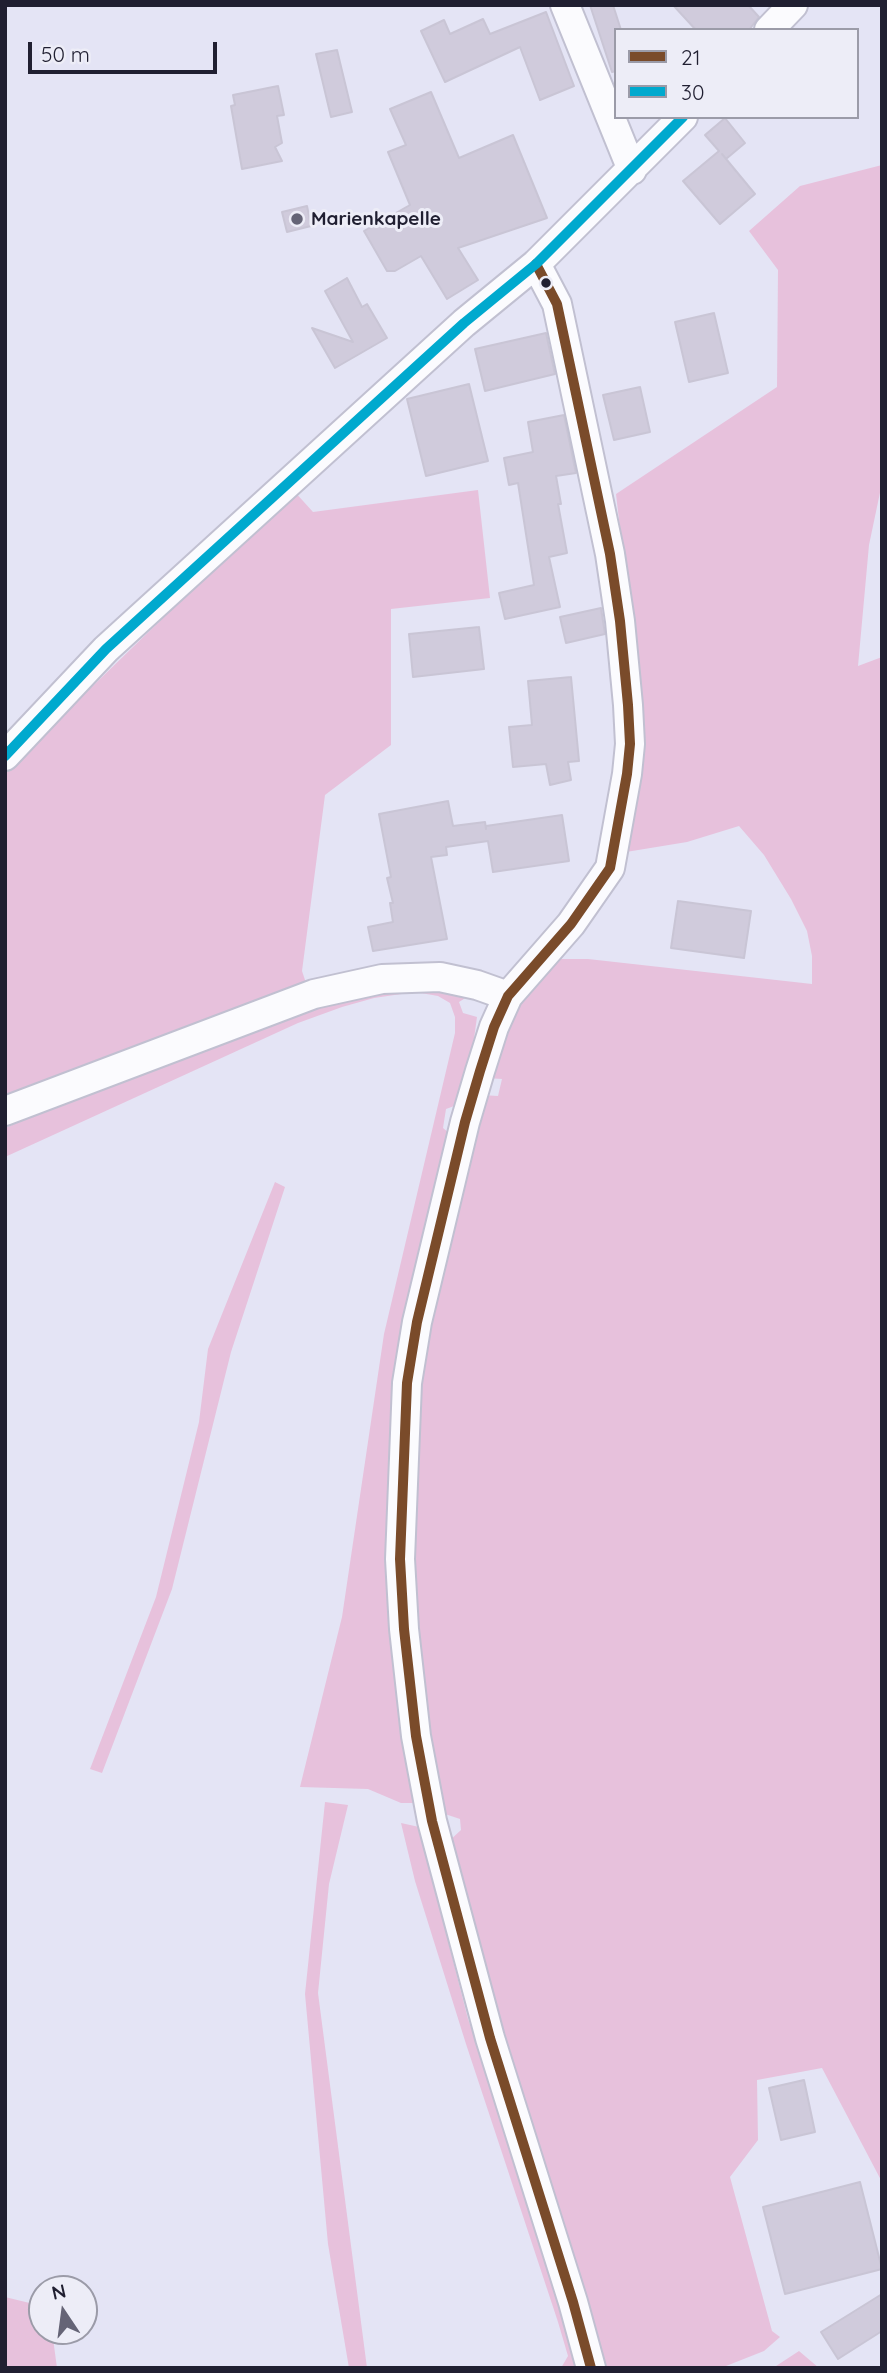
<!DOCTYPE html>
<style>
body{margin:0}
#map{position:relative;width:887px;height:2373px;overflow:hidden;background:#e4e4f5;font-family:Quicksand,sans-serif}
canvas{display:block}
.frame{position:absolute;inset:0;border:7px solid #201f31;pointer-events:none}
.legend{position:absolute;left:614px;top:28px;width:245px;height:91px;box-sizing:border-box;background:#ededf7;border:2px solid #9b9ba8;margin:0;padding:9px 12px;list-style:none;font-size:21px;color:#201f31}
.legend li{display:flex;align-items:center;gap:14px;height:35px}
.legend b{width:35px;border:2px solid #9b9ba8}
.north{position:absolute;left:28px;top:2275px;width:70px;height:70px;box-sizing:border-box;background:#ededf7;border:2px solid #9b9ba8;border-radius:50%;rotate:347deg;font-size:19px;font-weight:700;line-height:28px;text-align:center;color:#201f31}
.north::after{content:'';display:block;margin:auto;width:24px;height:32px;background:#656476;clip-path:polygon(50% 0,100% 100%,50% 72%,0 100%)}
.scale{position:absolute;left:28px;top:42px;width:189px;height:32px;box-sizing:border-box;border:4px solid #201f31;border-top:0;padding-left:9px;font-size:21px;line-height:24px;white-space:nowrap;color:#201f31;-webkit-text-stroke:5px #ededf7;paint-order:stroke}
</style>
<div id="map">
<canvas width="887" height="2373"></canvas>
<div class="frame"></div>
<ul class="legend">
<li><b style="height:9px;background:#7a4b2a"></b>21</li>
<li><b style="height:9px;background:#00a9ce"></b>30</li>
</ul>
<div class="north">N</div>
<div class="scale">50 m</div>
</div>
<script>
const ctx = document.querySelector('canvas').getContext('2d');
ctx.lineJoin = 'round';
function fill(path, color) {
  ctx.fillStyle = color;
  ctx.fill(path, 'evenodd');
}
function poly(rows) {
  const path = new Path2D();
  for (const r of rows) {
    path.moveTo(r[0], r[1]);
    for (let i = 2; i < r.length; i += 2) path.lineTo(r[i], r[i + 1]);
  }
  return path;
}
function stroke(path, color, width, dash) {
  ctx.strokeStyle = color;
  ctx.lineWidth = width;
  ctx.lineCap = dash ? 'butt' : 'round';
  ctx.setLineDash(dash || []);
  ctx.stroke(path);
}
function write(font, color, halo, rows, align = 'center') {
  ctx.font = font + ' Quicksand,sans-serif';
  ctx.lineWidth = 6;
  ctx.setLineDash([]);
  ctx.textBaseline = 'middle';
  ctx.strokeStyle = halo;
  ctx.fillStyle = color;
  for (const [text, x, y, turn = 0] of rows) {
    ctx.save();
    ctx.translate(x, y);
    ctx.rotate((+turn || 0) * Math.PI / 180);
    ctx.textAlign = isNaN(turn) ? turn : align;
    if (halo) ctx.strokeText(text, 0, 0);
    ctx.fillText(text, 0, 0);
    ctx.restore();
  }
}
fill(poly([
 [882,165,882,483,869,545,858,666,882,657,882,2182,822,2068,757,2080,758,2140,730,2177,772,2331,780,2337,764,2351,721,2368,603,2368,493,2008,448,1842,461,1830,460,1819,445,1814,426,1713,413,1601,415,1434,424,1343,482,1095,498,1096,502,1079,487,1078,506,1024,529,988,553,959,588,959,812,984,812,956,807,931,791,899,764,855,739,826,687,842,626,852,638,683,616,494,777,387,778,270,749,231,800,186],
 [478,490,490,598,391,609,391,745,325,795,302,971,307,986,5,1103,5,771,294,491,313,512],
 [394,986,457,989,467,997,459,1002,463,1013,477,1017,473,1046,457,1105,446,1109,443,1128,449,1133,394,1389,387,1518,388,1588,413,1777,414,1803,401,1803,368,1789,300,1787,342,1617,384,1334,455,1033,455,1017,450,1003,438,996,415,992,374,998,342,1007,298,1023,5,1157,5,1128,47,1110,292,1011],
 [275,1182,285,1187,231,1352,172,1589,102,1773,90,1769,156,1597,199,1422,208,1349],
 [325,1802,348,1805,329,1884,318,1993,367,2368,349,2368,328,2244,305,1994],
 [401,1823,419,1827,468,2019,497,2101,542,2242,578,2368,561,2368,568,2356,558,2322,466,2044,415,1881],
 [5,2297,42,2306,42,2331,52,2331,57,2368,5,2368],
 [799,2351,819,2368,773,2368]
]), '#e7c1dc');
const building = poly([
 [590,5,613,5,621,30,616,30,616,71,612,72,590,5],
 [673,5,748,5,759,17,749,30,696,30,673,5],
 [546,12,574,86,540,100,520,47,445,82,421,31,444,20,450,34,483,19,490,34,546,12],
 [337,50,352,112,331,117,316,54,337,50],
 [278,86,284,115,277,116,282,143,275,147,282,161,242,169,231,106,235,105,233,95,278,86],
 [431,92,459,158,513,135,547,218,458,248,478,280,447,299,421,256,395,271,387,271,364,231,410,205,388,152,406,145,390,109,431,92],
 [725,118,745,143,726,159,722,154,755,194,720,224,683,181,719,151,705,135,725,118],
 [307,206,311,226,287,232,282,212,307,206],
 [347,278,362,307,367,304,387,338,335,368,312,328,353,342,325,291,347,278],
 [714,313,728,373,689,382,675,322,714,313],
 [546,333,555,374,485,391,475,349,546,333],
 [469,384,488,461,426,476,407,399,469,384],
 [640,387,650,432,614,440,603,395,640,387],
 [564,415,576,473,556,476,561,504,558,504,567,553,549,557,560,607,505,619,499,593,534,585,518,483,509,485,504,458,533,452,528,422,564,415],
 [601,608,605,634,566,643,560,617,601,608],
 [479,627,484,669,413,677,409,634,479,627],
 [571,677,579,761,568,762,571,780,550,785,546,764,513,767,509,727,532,725,528,681,571,677],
 [448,801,453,826,485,822,486,829,486,826,562,815,569,861,493,872,488,841,446,847,447,855,431,857,447,939,373,951,368,927,393,922,390,903,393,903,387,878,391,877,379,814,448,801],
 [678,901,751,911,744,958,671,948,678,901],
 [804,2080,815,2132,781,2140,769,2088,804,2080],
 [860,2182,882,2269,785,2294,763,2207,860,2182],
 [882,2294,882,2331,838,2359,821,2332,882,2294]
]);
fill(building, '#d0cbdc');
stroke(building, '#c9c5d5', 2);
const minor = poly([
 [565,5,632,170],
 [769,30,793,5],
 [536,264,557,304,610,554,620,621,628,705,630,744,627,774,610,868,571,924,508,996,494,1027,480,1071,465,1122,417,1322,407,1383,400,1559,404,1629,416,1736,432,1821,490,2038,573,2302,591,2368],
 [5,756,106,649,464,323,536,264,683,117],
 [5,1111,314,994,382,979,440,977,477,985,508,996]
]);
stroke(minor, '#c1c0d1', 32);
stroke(minor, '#fbfbfe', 28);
stroke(poly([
 [536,264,557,304,610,554,620,621,628,705,630,744,627,774,610,868,571,924,508,996,494,1027,480,1071,465,1122,417,1322,407,1383,400,1559,404,1629,416,1736,432,1821,490,2038,573,2302,591,2368]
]), '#7a4b2a', 10);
stroke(poly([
 [5,756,106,649,464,323,536,264,683,117]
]), '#00a9ce', 10);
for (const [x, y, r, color] of [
 [297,219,7,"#656476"],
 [546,283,6,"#201f31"]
]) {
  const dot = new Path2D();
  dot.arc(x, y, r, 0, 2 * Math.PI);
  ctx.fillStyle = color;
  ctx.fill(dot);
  stroke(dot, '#ededf7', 2.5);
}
write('bold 19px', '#201f31', '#ededf7', [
 ["Marienkapelle",311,219]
], 'left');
</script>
